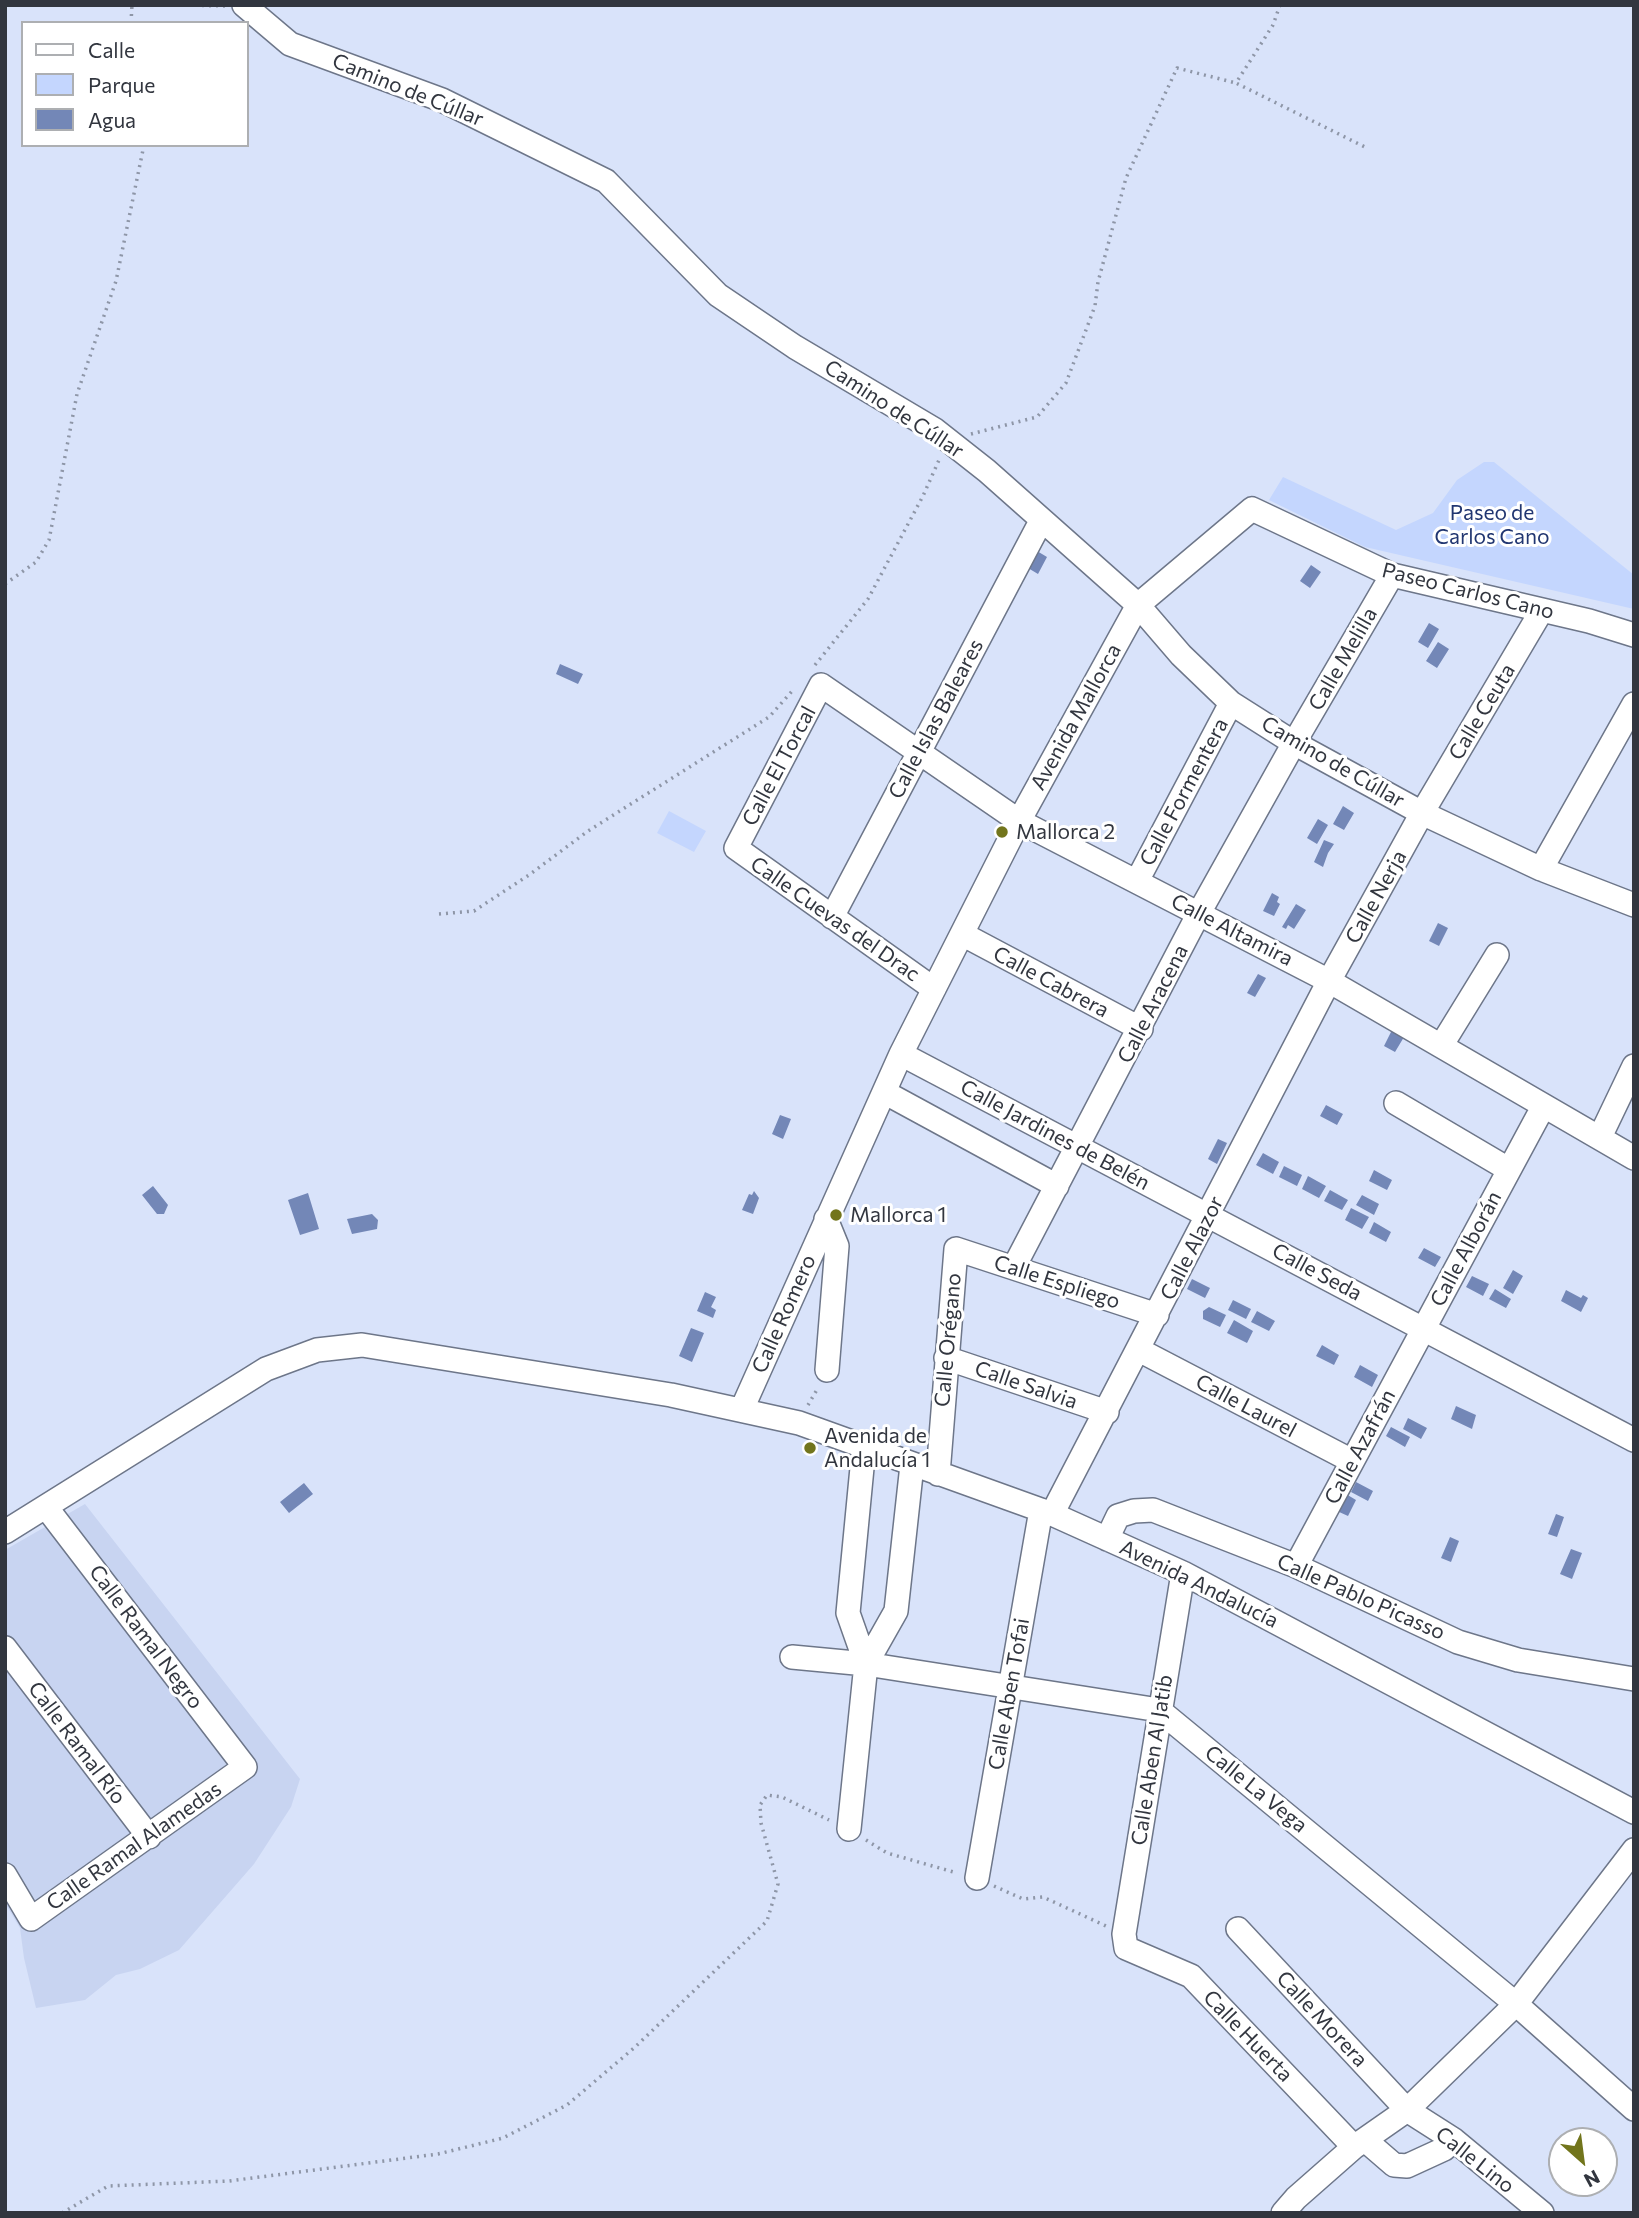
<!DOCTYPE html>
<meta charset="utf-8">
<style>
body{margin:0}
#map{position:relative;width:1639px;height:2218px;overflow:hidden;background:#d9e3fa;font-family:Commissioner,sans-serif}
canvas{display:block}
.frame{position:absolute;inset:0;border:7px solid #32363f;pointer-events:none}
.legend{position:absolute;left:21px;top:21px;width:228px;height:126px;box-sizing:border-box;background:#fff;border:2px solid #adafb2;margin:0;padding:9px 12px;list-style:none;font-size:21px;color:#32363f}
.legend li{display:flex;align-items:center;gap:14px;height:35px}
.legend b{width:35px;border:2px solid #adafb2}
.north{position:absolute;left:1548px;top:2127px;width:70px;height:70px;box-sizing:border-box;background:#fff;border:2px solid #adafb2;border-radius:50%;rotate:152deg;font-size:19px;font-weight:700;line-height:28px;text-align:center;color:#32363f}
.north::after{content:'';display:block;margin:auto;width:24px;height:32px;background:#72751c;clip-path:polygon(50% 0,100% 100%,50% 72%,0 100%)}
</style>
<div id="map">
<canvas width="1639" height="2218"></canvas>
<div class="frame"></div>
<ul class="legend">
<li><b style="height:9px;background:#fff"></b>Calle</li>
<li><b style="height:19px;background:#c4d6fe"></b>Parque</li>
<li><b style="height:19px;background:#7387b7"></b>Agua</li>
</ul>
<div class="north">N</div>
</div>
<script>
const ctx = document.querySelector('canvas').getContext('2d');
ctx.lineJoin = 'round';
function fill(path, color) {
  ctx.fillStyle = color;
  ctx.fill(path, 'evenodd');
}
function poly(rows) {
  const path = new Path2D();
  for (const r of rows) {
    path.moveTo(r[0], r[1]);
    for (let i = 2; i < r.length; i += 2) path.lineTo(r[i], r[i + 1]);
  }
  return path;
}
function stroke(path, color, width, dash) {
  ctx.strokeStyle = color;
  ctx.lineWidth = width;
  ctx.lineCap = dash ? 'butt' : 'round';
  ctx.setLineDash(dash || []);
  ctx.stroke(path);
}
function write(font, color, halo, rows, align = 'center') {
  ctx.font = font + ' Commissioner,sans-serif';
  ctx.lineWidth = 6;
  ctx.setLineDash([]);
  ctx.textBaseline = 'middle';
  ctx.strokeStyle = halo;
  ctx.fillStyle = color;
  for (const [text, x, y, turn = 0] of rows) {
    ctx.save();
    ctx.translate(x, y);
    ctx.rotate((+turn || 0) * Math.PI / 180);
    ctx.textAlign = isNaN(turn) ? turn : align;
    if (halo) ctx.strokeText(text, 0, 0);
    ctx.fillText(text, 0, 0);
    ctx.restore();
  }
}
fill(poly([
 [85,1504,300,1779,291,1807,254,1864,179,1950,140,1969,116,1975,85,2000,36,2008,24,1958,20,1928,5,1903,5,1550]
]), '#c8d4f1');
fill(poly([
 [1484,462,1494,462,1634,575,1634,609,1365,547,1269,500,1283,477,1396,530,1433,513,1457,480],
 [669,811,706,831,694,852,657,833]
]), '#c4d6fe');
fill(poly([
 [1037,551,1047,557,1038,574,1028,568],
 [1311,565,1321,572,1310,588,1300,581],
 [1429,623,1439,629,1428,648,1418,642],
 [1438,642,1449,649,1437,668,1426,661],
 [560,664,583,674,578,684,556,674],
 [1343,806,1354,813,1344,830,1333,824],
 [1318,819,1328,825,1317,844,1307,838],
 [1324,840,1334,844,1328,853,1323,867,1314,862],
 [1272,893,1279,897,1277,902,1280,904,1274,916,1263,911],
 [1296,904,1306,910,1294,929,1288,925,1286,929,1282,927],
 [1438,923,1448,928,1439,946,1429,941],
 [1258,974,1266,978,1255,997,1247,993],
 [1392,1030,1404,1037,1395,1052,1384,1046],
 [1326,1105,1343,1114,1337,1125,1320,1116],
 [780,1115,791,1119,783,1139,772,1134],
 [1218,1139,1227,1143,1217,1164,1208,1159],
 [1263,1153,1279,1162,1273,1174,1256,1165],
 [1284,1166,1302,1175,1297,1186,1279,1177],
 [1374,1170,1392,1180,1387,1190,1369,1181],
 [1308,1176,1326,1186,1319,1198,1302,1189],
 [153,1186,168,1205,164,1214,157,1214,142,1195],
 [1330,1190,1348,1200,1342,1210,1324,1201],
 [754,1191,759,1198,753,1214,742,1210,749,1194,752,1195],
 [308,1193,319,1229,300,1235,288,1200],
 [1362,1195,1379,1204,1374,1215,1356,1205],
 [1351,1208,1369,1217,1362,1229,1345,1220],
 [372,1214,378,1220,377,1229,352,1234,347,1219],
 [1374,1222,1391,1232,1386,1242,1369,1233],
 [1424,1248,1441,1257,1435,1267,1418,1258],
 [1513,1270,1523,1276,1513,1294,1503,1288],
 [1472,1276,1489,1284,1483,1296,1466,1287],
 [1192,1279,1210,1288,1205,1298,1187,1289],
 [1495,1289,1511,1299,1506,1308,1489,1299],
 [1566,1290,1581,1298,1583,1295,1588,1298,1581,1312,1561,1301],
 [705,1292,716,1297,711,1307,716,1310,713,1318,697,1311],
 [1233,1300,1251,1309,1246,1319,1228,1310],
 [1209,1307,1226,1315,1220,1327,1203,1319,1203,1311],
 [1257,1311,1275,1321,1269,1331,1251,1322],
 [1234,1320,1253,1331,1247,1343,1227,1333],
 [691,1328,704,1333,692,1362,679,1356],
 [1322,1345,1339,1355,1334,1365,1316,1356],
 [1360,1365,1378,1375,1372,1387,1354,1377],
 [1456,1406,1476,1415,1472,1429,1451,1419],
 [1408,1418,1427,1428,1421,1439,1403,1429],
 [1391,1427,1410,1437,1405,1447,1386,1436],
 [1356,1482,1373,1491,1368,1501,1351,1492],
 [304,1483,313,1494,289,1513,280,1502],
 [1346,1494,1356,1500,1348,1516,1337,1511],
 [1556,1514,1564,1517,1557,1537,1548,1534],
 [1450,1537,1459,1541,1451,1562,1441,1558],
 [1571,1549,1582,1553,1572,1579,1560,1574]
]), '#7387b7');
const minor = poly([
 [244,5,290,44,442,100,606,181,718,295,795,347,935,430,987,471,1138,605,1181,655,1231,703,1294,743,1422,813,1541,869,1634,905],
 [1541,869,1634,704],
 [1137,881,1231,703],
 [832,917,1041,521],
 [962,934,1141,1029],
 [934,989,736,848,821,685,1019,821,1329,981,1634,1158],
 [1441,1046,1497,955],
 [901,1054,1634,1440],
 [884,1092,1057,1186],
 [1396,1103,1508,1169],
 [1600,1137,1634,1066],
 [826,1219,837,1246,827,1370],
 [1014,1267,1199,913,1294,743,1392,575],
 [1139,1350,1352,1461],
 [946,1358,1107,1412],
 [742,1409,901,1054,1019,821,1138,605,1252,509,1392,575,1589,621,1634,635],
 [864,1447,848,1613,866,1664],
 [938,1474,956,1249,1157,1315],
 [1052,1514,1329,981,1422,813,1542,610],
 [5,1532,266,1369,317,1350,362,1345,671,1395,799,1423,1052,1514,1183,1573,1634,1812],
 [1107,1539,1118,1516,1134,1511,1153,1510,1296,1566,1458,1642,1518,1660,1634,1679],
 [1296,1566,1543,1107],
 [1183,1573,1124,1934,1126,1948,1191,1976,1354,2147],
 [5,1648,149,1837],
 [792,1657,866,1664,1159,1710,1516,2004,1634,2109],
 [849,1829,866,1664,896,1611,912,1465],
 [5,1875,31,1919,245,1767,46,1507],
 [977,1878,1041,1510],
 [1238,1929,1407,2110,1454,2140,1542,2213],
 [1365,2140,1394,2165,1407,2166,1444,2149,1454,2140],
 [1283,2213,1296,2198,1354,2147,1407,2110,1516,2004,1634,1850]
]);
stroke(minor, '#6d7689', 26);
stroke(poly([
 [181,5,225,6],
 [1280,5,1273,25,1236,83,1365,147],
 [131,23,132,5],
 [971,434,1037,417,1066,383,1095,306,1098,282,1126,178,1177,68,1236,83],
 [5,584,36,562,49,540,77,394,116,281,144,145],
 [815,665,868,599,923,496,939,460],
 [439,914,474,911,529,875,588,831,769,717,794,689],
 [808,1405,818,1388],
 [866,1840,887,1853,957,1873],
 [994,1886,1023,1899,1043,1897,1106,1926],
 [62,2213,108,2186,229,2181,438,2154,503,2138,567,2105,634,2048,767,1921,778,1884,761,1823,760,1805,767,1795,782,1797,829,1820]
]), '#8e96a7', 3.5, [2, 5]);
stroke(minor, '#fff', 23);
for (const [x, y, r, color] of [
 [1002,832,7,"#72751c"],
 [836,1215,7,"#72751c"],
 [810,1448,7,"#72751c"]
]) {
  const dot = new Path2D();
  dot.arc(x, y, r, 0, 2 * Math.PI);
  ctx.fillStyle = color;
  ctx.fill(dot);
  stroke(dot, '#fff', 2.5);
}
write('21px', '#32363f', '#fff', [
 ["Camino de Cúllar",408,90,22],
 ["Camino de Cúllar",894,409,33],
 ["Paseo Carlos Cano",1468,591,14],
 ["Calle Melilla",1343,659,-60],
 ["Calle Ceuta",1482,712,-59],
 ["Avenida Mallorca",1076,717,-61],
 ["Calle Islas Baleares",936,719,-62],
 ["Camino de Cúllar",1333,762,30],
 ["Calle El Torcal",779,766,-62],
 ["Calle Formentera",1184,792,-62],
 ["Calle Nerja",1376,897,-61],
 ["Calle Cuevas del Drac",835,919,35],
 ["Calle Altamira",1232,930,27],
 ["Calle Cabrera",1051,982,28],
 ["Calle Aracena",1153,1004,-63],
 ["Calle Jardines de Belén",1055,1135,28],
 ["Calle Alazor",1192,1248,-63],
 ["Calle Alborán",1466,1249,-62],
 ["Calle Seda",1317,1272,28],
 ["Calle Espliego",1057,1282,18],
 ["Calle Romero",784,1314,-66],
 ["Calle Orégano",948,1340,-85],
 ["Calle Salvia",1026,1385,19],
 ["Calle Laurel",1246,1406,28],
 ["Calle Azafrán",1360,1447,-62],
 ["Avenida Andalucía",1199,1584,26],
 ["Calle Pablo Picasso",1361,1597,24],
 ["Calle Ramal Negro",146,1637,53],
 ["Calle Aben Tofai",1009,1694,-80],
 ["Calle Ramal Río",77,1743,53],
 ["Calle Aben Al Jatib",1152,1760,-81],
 ["Calle La Vega",1256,1789,39],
 ["Calle Ramal Alamedas",134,1846,-35],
 ["Calle Morera",1322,2019,47],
 ["Calle Huerta",1248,2036,46],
 ["Calle Lino",1475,2160,38]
]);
write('21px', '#213671', '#fff', [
 ["Paseo de",1492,513],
 ["Carlos Cano",1492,537]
]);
write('21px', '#32363f', '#fff', [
 ["Mallorca 2",1016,832],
 ["Mallorca 1",850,1215],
 ["Avenida de",824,1436],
 ["Andalucía 1",824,1460]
], 'left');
</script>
